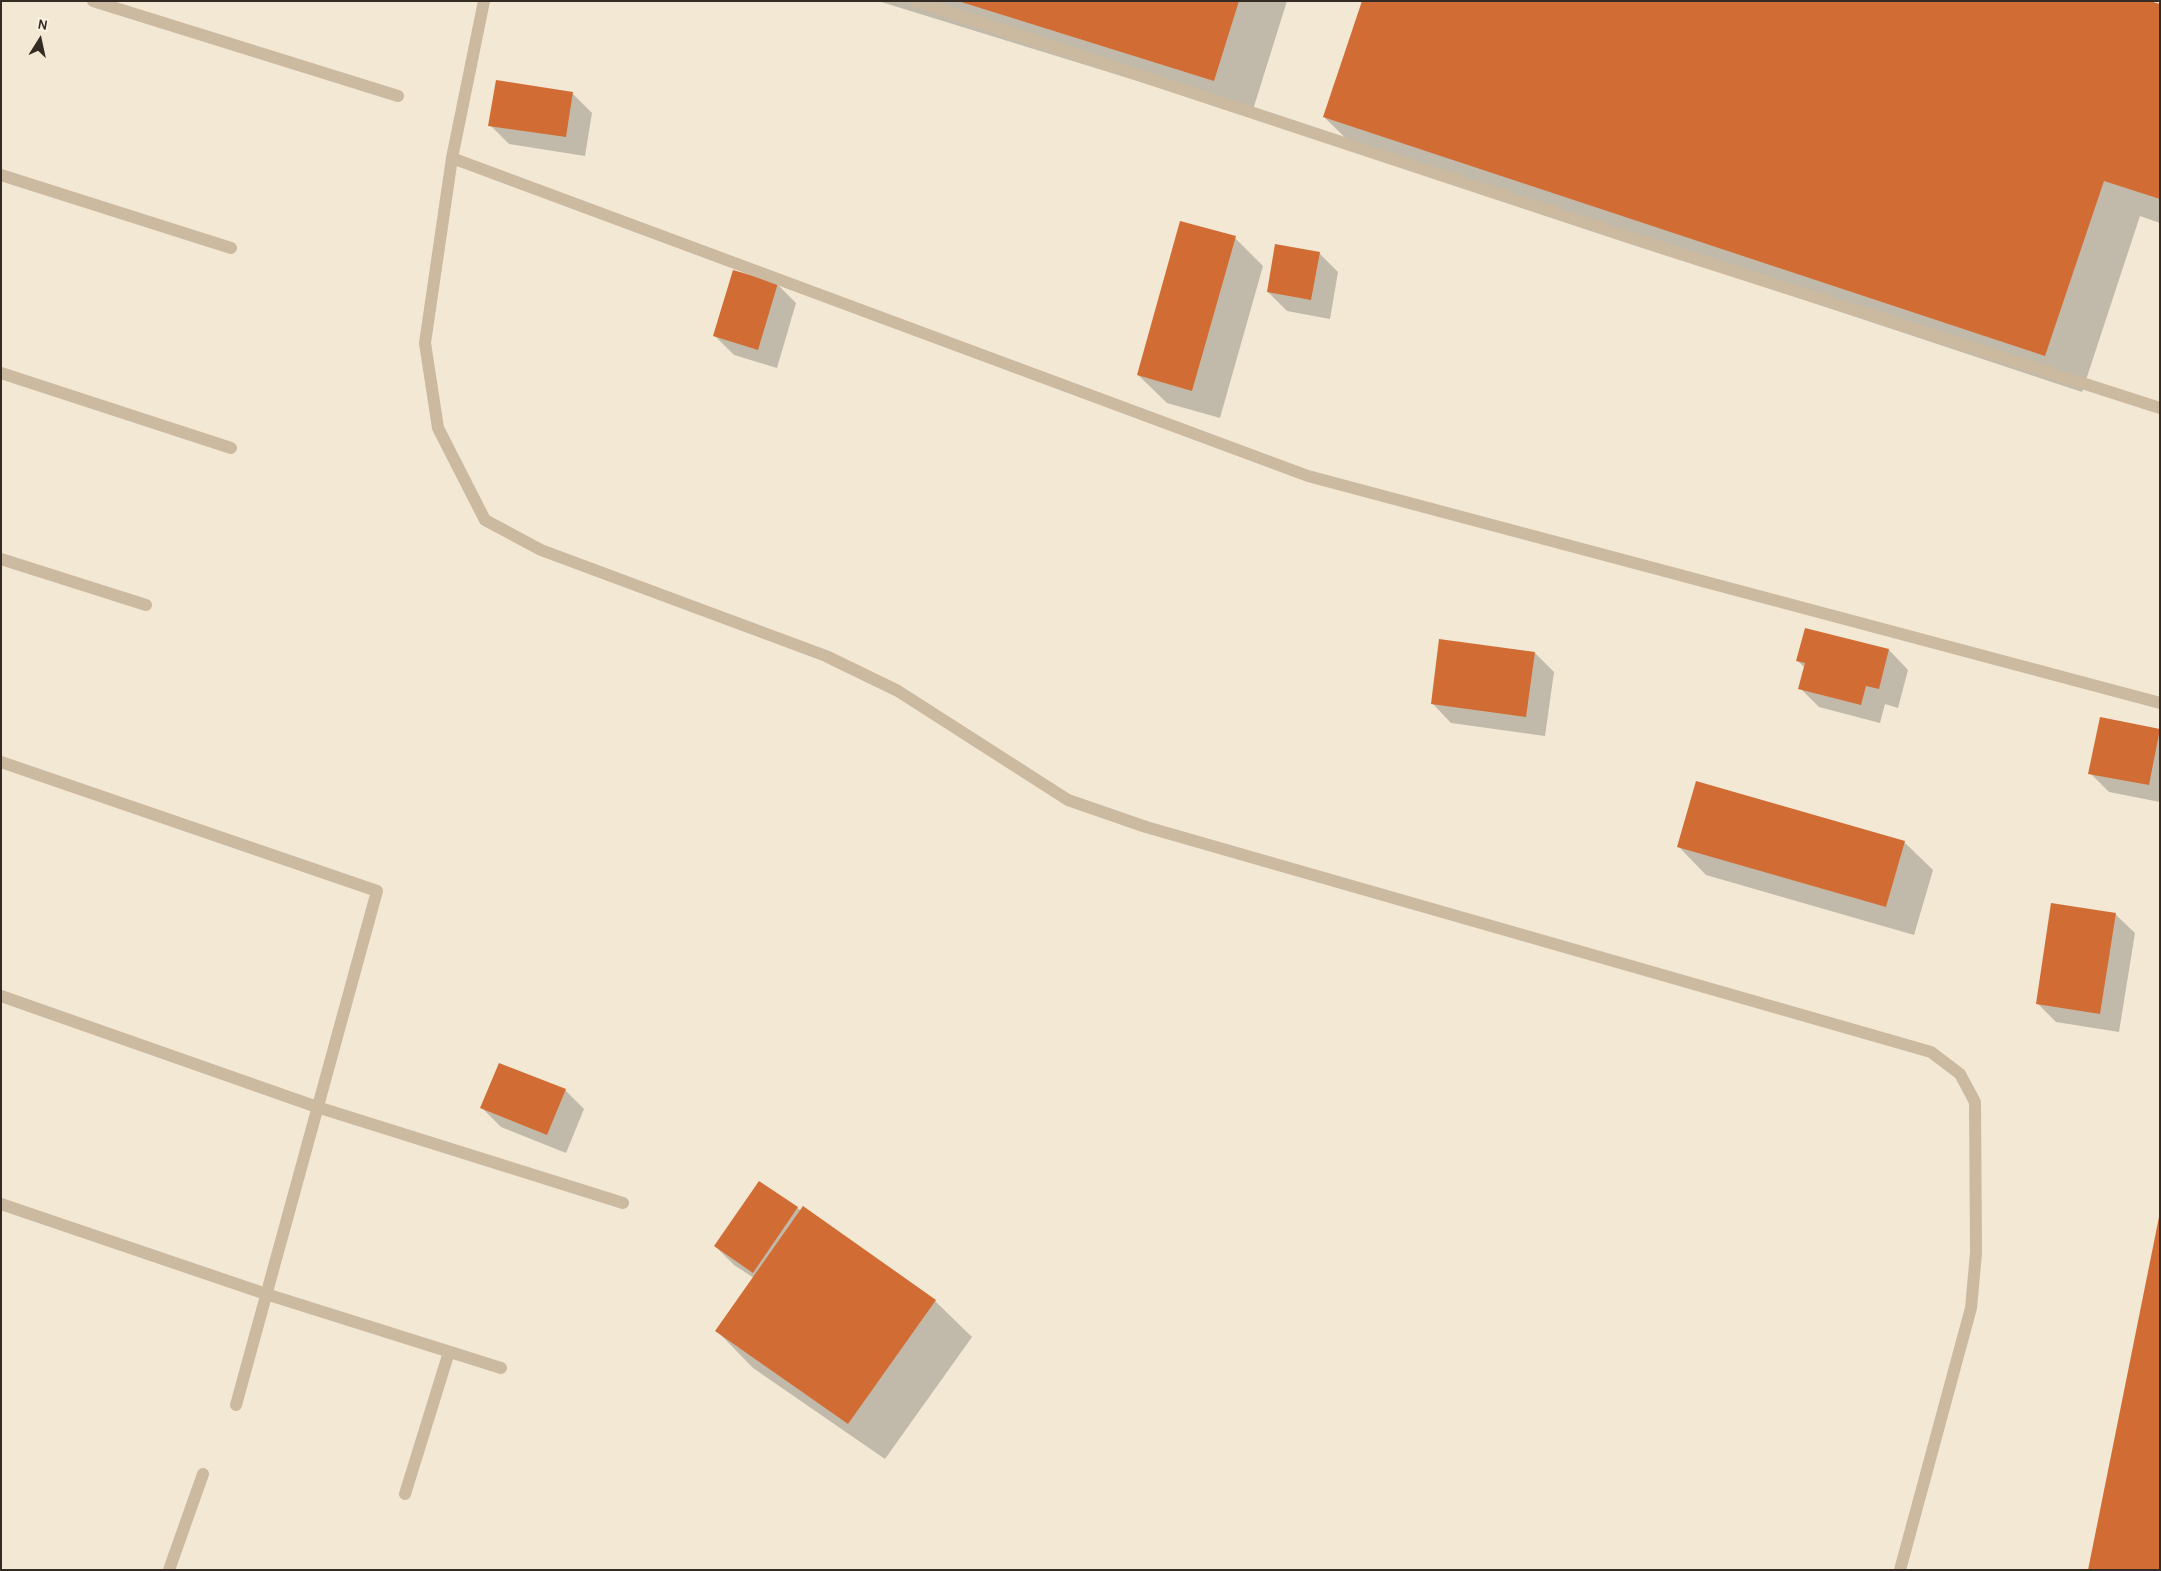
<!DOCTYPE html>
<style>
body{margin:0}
#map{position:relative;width:2161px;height:1571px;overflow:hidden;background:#f2e8d4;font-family:Karla,sans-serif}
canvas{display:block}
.frame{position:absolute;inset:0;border:2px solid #342b24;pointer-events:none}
.north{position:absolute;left:15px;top:15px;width:50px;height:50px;-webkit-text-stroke:4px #faf1e0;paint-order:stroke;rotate:10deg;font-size:14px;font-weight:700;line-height:20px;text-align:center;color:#342b24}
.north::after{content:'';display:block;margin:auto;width:18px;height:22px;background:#342b24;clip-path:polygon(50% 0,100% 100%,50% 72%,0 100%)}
</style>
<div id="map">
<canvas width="2161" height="1571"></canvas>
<div class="frame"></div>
<div class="north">N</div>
</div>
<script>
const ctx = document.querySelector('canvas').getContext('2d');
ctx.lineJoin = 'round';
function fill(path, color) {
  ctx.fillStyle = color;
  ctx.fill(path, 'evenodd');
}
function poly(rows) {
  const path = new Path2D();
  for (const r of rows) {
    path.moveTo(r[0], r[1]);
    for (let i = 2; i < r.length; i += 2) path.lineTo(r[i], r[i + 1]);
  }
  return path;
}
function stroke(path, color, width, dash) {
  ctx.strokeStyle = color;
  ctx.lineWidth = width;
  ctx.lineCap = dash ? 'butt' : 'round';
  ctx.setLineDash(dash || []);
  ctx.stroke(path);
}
fill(poly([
 [878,1,1287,1,1251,116],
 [2160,6,2160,223,2140,216,2082,392,1361,153,1324,117],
 [573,94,592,113,585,156,509,144,490,125],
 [1235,238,1263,266,1220,418,1167,403,1138,375],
 [1319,253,1338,272,1330,319,1287,311,1268,292],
 [777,284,796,303,777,368,734,355,715,336],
 [1806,629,1889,650,1908,670,1898,708,1885,704,1880,723,1819,707,1800,688,1805,668,1798,661],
 [1535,653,1554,672,1545,736,1451,723,1432,703],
 [2160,730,2160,802,2109,792,2090,773],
 [1904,842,1933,870,1914,935,1706,875,1678,846],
 [2115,914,2135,933,2119,1032,2056,1022,2037,1003],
 [565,1090,584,1109,566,1153,501,1127,482,1108],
 [759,1182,935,1301,972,1337,885,1459,753,1368,717,1331,754,1278,734,1265,715,1246],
 [2160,1219,2160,1570,2089,1570]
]), '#0003');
fill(poly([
 [958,1,1239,1,1214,81],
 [1362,1,2150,1,2160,4,2160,199,2104,181,2045,356,1323,117],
 [496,80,573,92,566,137,488,126],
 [1180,221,1236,236,1192,391,1137,375],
 [1275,244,1320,252,1311,300,1267,292],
 [733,270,778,283,758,350,713,336],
 [1805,628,1889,649,1879,689,1866,686,1861,705,1798,689,1805,663,1796,661],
 [1439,639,1535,652,1526,717,1431,704],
 [2100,717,2160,729,2149,785,2088,774],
 [1696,781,1905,841,1886,907,1677,847],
 [2051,903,2116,913,2100,1014,2036,1004],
 [499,1063,566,1089,547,1135,480,1108],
 [759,1181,798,1207,753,1273,714,1246],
 [803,1206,936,1300,848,1424,715,1331],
 [2159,1217,2160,1570,2088,1570]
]), '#d16d34');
stroke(poly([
 [93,1,398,96],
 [484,1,452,158,1308,476,2160,703],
 [915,1,1637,240,2160,408],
 [452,158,425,343,438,428,485,520,541,550,826,656,898,691,1068,800,1146,827,1931,1052,1960,1074,1975,1102,1976,1253,1971,1308,1900,1570],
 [1,175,231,248],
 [1,373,231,448],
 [1,559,146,605],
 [1,762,377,891,236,1405],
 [1,996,317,1107,623,1203],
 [1,1204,266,1294,501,1368],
 [405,1494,449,1352],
 [169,1570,203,1474]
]), '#cbb9a0', 12);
</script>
